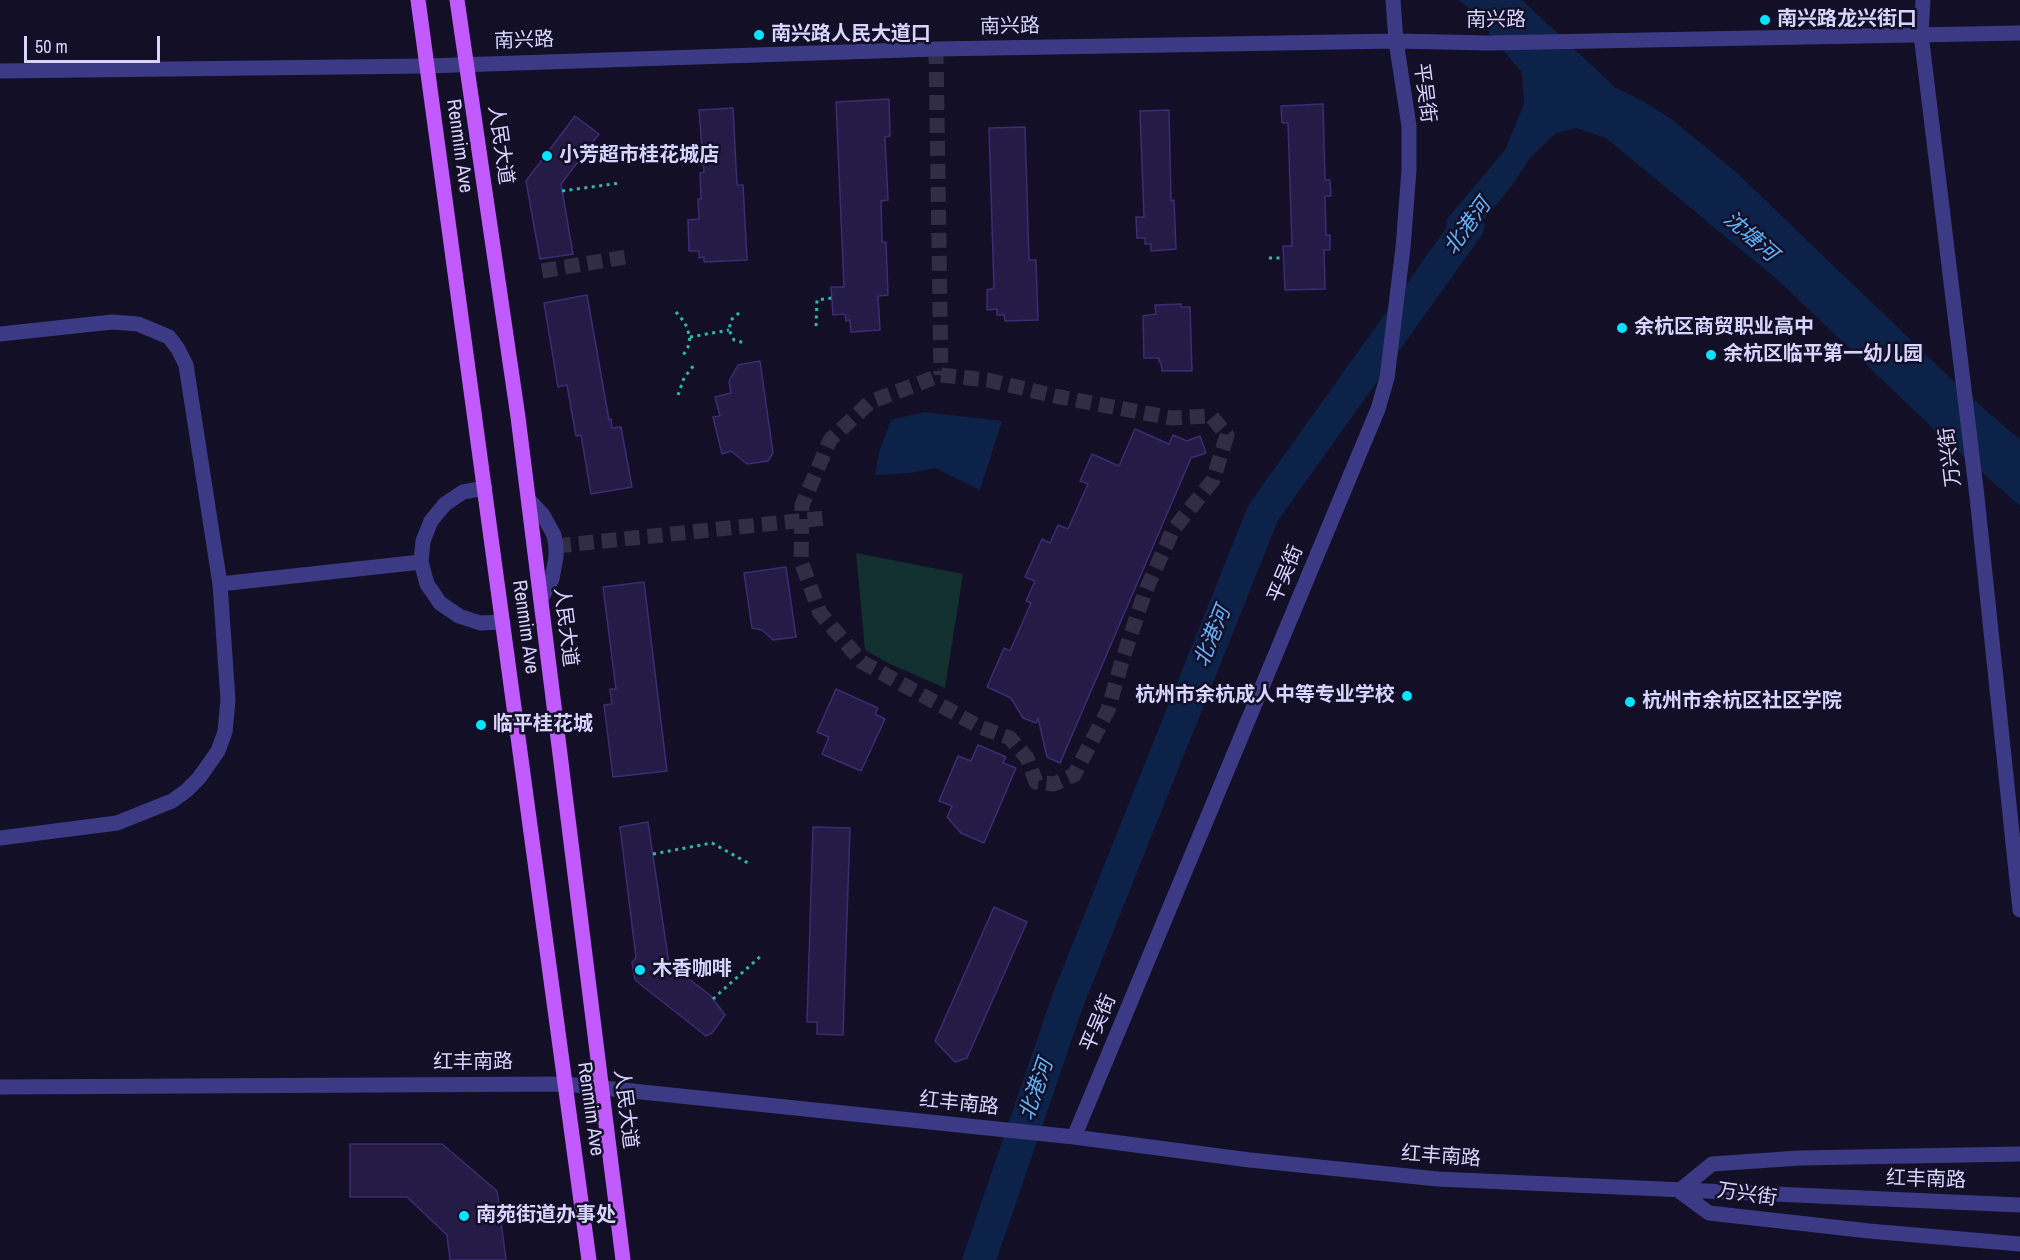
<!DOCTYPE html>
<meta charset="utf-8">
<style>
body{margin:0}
#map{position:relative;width:2020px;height:1260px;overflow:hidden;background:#130f26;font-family:"Archivo Narrow",sans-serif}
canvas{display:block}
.scale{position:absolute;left:24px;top:36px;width:136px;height:27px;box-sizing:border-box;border:3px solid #d9d4ff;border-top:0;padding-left:8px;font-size:18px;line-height:21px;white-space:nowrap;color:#d9d4ff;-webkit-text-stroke:4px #130f26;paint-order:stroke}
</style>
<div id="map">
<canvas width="2020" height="1260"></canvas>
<div class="scale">50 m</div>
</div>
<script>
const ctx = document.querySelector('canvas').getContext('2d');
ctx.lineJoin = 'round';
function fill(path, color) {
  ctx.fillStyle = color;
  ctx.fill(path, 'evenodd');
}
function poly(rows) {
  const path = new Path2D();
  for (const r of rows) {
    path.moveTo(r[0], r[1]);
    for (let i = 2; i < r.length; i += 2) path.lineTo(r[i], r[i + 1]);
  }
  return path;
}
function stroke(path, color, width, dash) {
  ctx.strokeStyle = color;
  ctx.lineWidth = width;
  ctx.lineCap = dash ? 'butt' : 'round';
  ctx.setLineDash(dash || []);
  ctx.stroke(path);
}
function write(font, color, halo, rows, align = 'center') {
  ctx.font = font + ' "Archivo Narrow","Noto Sans SC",sans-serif';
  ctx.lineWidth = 5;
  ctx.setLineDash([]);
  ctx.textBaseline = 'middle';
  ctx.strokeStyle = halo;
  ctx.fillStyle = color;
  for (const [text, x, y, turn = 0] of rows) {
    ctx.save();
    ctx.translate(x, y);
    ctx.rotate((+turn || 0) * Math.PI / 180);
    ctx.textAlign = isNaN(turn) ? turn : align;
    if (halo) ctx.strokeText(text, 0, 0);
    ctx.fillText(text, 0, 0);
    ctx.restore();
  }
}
fill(poly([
 [856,553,963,574,945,688,890,664,865,650]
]), '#12302f');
fill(poly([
 [1458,0,1522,0,1615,87,1646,103,1674,121,1737,173,1966,393,2020,440,2020,506,1943,438,1778,280,1606,138,1576,128,1556,133,1530,158,1514,183,1441,272,1447,219,1505,150,1524,104,1522,73,1469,8],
 [924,412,1002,421,980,490,935,468,910,473,875,475,879,452,891,420]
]), '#0c2248');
stroke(poly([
 [979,1260,1068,1000,1263,513,1468,226]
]), '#0c2248', 33);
const building = poly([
 [889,99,890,136,885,137,888,200,881,201,882,242,886,242,888,295,878,296,880,330,851,332,850,320,846,321,845,314,833,315,831,287,844,287,836,102,889,99],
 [1323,104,1325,180,1330,180,1331,196,1325,196,1326,235,1330,235,1330,250,1324,250,1325,289,1285,290,1283,246,1292,246,1288,123,1282,123,1281,106,1323,104],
 [733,108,737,185,743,185,747,260,704,262,704,257,699,258,699,251,689,251,688,220,699,219,698,199,701,199,700,173,704,172,699,110,733,108],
 [1169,110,1171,201,1174,200,1176,249,1151,251,1151,244,1145,244,1145,238,1137,238,1136,217,1144,217,1140,111,1169,110],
 [575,116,599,134,561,184,573,254,540,259,526,181,575,116],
 [1025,127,1029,260,1036,260,1038,320,1005,321,1004,315,997,315,997,309,987,310,987,290,994,288,989,128,1025,127],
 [587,295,609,420,611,419,612,428,621,427,632,487,591,494,581,435,576,436,567,385,558,387,544,303,587,295],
 [1181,304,1181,307,1190,307,1192,371,1162,371,1161,362,1159,362,1159,358,1144,358,1143,316,1156,314,1155,305,1181,304],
 [760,361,773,453,768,461,747,464,731,451,722,454,713,417,720,416,715,397,731,393,729,381,738,365,760,361],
 [1135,429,1169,444,1173,435,1187,441,1200,436,1206,453,1191,458,1060,763,1047,757,1038,718,1036,723,1023,718,1011,698,987,687,1004,648,1010,651,1031,603,1026,601,1035,581,1025,577,1042,539,1050,543,1058,525,1068,529,1088,484,1080,481,1092,454,1119,466,1135,429],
 [786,567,796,637,773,640,762,630,752,628,744,573,786,567],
 [644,582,667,771,613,777,604,705,612,704,610,689,616,689,603,587,644,582],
 [836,689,878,708,875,714,885,719,861,771,822,754,829,737,817,732,836,689],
 [978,745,1006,757,1003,763,1016,768,984,843,961,833,947,817,952,806,939,801,958,756,971,761,978,745],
 [648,822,669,964,710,995,725,1015,712,1033,706,1036,635,980,632,962,636,958,620,827,648,822],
 [813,827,850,828,843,1035,817,1034,817,1022,807,1022,813,827],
 [994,907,1027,922,967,1058,955,1062,935,1041,994,907],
 [350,1144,442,1144,497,1191,506,1260,450,1260,447,1235,407,1197,350,1197,350,1144]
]);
fill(building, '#241b47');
stroke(building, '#3b2d73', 1.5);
stroke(poly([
 [936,49,941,375],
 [542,271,625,257],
 [941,375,988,380,1055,396,1171,418,1211,416,1227,435,1213,480,1173,530,1145,592,1122,661,1108,710,1074,775,1054,784,1036,782,1027,758,1010,738,980,727,862,662,820,613,801,561,802,505,830,440,870,402,941,375],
 [556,546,825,518]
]), '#312d47', 15, [15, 8]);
stroke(poly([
 [562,191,620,183],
 [1269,258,1283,258],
 [676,312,685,323,690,337,688,347,682,357],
 [739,313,731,320,729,330,734,340,745,343],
 [816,326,817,300,832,298],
 [690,337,729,330],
 [678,395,684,378,694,365],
 [653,854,712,843,748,863],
 [713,999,763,954]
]), '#2fb8b0', 3, [3, 4.5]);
stroke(poly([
 [1923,0,1921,34,1977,497,2020,910],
 [0,71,427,66,936,49,1396,41,1488,43,2020,33],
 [0,334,112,322,138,324,169,337,178,349,186,365,220,584,228,700,225,732,218,751,199,778,186,791,172,801,117,823,0,838],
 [485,488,463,492,445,504,431,521,423,541,421,562,427,584,440,603,459,616,480,623,503,622],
 [529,500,543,515,554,535,556,546,556,557,552,579,541,599],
 [220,584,421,562],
 [0,1087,565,1084,1074,1137,1250,1160,1438,1179,2020,1205],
 [1074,1137,1378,409,1387,378,1403,248,1409,170,1409,126,1396,41,1393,0],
 [2020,1154,1799,1158,1712,1164,1679,1191,1709,1213,1869,1231,2020,1244]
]), '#3d3a85', 15);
stroke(poly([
 [418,0,589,1260],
 [457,0,518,417,623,1260]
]), '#c25bff', 15);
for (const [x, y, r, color] of [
 [1765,20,6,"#00e5ff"],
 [759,35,6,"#00e5ff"],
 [547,156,6,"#00e5ff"],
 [1622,328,6,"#00e5ff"],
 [1711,355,6,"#00e5ff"],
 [1407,696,6,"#00e5ff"],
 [1630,702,6,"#00e5ff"],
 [481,725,6,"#00e5ff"],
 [640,970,6,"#00e5ff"],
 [464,1216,6,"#00e5ff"]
]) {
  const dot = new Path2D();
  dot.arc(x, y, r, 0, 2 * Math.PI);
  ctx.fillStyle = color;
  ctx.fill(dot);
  stroke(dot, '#130f26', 2);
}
write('bold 20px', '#d9d4ff', '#130f26', [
 ["南兴路龙兴街口",1777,20],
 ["南兴路人民大道口",771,35],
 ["小芳超市桂花城店",559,156],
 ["余杭区商贸职业高中",1634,328],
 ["余杭区临平第一幼儿园",1723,355],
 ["杭州市余杭成人中等专业学校",1395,696,"right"],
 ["杭州市余杭区社区学院",1642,702],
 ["临平桂花城",493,725],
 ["木香咖啡",652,970],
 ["南苑街道办事处",476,1216]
], 'left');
write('20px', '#d9d4ff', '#130f26', [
 ["南兴路",1496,21],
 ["南兴路",1010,27,-1],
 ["南兴路",524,41,-2],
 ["平吴街",1424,93,83],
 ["人民大道",500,145,82],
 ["Renmim Ave",459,146,82],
 ["万兴街",1951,457,-97],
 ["平吴街",1286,574,-67],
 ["Renmim Ave",525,627,82],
 ["人民大道",565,627,83],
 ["平吴街",1099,1023,-67],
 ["红丰南路",473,1063],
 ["红丰南路",959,1104,6],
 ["Renmim Ave",590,1109,82],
 ["人民大道",625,1109,83],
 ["红丰南路",1441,1157,4],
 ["红丰南路",1926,1180,2],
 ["万兴街",1747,1195,8]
]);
write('italic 21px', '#62b6ff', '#130f26', [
 ["北港河",1468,227,-54],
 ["沈塘河",1750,237,41],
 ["北港河",1213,637,-68],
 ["北港河",1037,1090,-71]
]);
</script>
